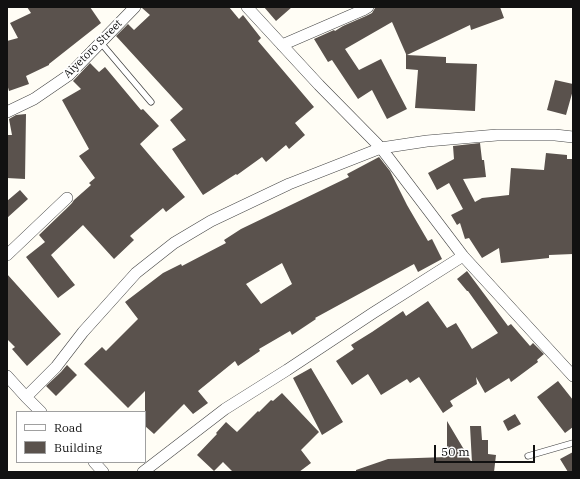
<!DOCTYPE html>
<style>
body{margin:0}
#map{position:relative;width:580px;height:479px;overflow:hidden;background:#fffdf5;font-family:"IBM Plex Serif",serif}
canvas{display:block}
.frame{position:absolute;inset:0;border:8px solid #111;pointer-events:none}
.legend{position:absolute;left:16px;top:411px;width:130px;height:52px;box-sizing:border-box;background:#fff;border:1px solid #a0a0a0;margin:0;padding:5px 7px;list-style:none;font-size:12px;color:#111}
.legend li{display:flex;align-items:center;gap:8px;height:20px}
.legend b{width:20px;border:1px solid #a0a0a0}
.scale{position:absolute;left:434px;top:445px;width:101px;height:18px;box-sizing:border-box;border:2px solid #111;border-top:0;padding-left:5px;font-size:12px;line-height:14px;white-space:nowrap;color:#111;-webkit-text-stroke:3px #fff;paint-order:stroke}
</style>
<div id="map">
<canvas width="580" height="479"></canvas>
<div class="frame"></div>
<ul class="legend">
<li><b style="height:5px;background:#fff"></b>Road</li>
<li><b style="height:11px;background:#5a524d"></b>Building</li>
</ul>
<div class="scale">50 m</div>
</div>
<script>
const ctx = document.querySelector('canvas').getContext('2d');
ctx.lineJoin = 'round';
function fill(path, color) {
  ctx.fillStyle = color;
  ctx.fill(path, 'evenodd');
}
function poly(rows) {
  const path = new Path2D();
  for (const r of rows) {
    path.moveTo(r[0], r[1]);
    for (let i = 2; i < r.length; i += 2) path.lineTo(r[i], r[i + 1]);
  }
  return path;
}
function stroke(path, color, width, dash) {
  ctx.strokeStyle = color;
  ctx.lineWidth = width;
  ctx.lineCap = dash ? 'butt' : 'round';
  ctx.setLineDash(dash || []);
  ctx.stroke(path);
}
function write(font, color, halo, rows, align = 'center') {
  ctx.font = font + ' "IBM Plex Serif",serif';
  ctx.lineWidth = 4;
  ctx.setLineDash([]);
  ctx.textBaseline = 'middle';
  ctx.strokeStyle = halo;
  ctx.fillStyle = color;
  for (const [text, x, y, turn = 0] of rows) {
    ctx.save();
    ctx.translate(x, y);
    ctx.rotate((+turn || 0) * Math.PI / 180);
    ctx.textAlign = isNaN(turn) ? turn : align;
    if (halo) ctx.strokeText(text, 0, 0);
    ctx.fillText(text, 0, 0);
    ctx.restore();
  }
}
fill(poly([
 [27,7,90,7,101,23,49,64,49,65,26,76,29,84,9,91,7,84,7,41,18,38,10,23,31,13],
 [142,7,229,7,239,19,243,15,261,38,258,41,314,107,295,123,305,135,289,149,286,145,266,162,262,157,237,175,236,174,203,195,172,149,186,140,170,120,183,109,116,36,128,24,134,30,150,15,142,8],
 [264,7,292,7,276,21],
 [377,7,500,7,504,18,471,30,470,25,407,55,446,57,446,63,477,64,475,111,415,108,418,70,406,69,406,54,392,22,345,49,359,70,381,59,407,109,387,119,372,90,358,99,332,60,328,62,314,39,334,30,335,31,343,26,366,16,372,13,375,8],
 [90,63,99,72,105,67,141,110,143,109,159,126,140,144,185,197,166,212,163,208,130,236,134,240,114,259,83,225,51,255,75,285,58,298,26,257,45,242,39,235,65,210,72,203,74,200,91,185,89,183,95,178,79,156,89,149,62,100,81,89,73,81],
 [555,80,573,84,573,90,566,115,547,110],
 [26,114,25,179,7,178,7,135,12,135,9,119,16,115],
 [480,143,482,160,484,160,486,177,463,179,475,202,482,198,509,195,511,168,544,170,546,153,567,155,567,159,573,159,573,254,549,255,549,258,501,263,499,248,482,258,469,238,465,239,460,223,457,225,451,215,463,209,449,183,437,190,428,173,454,159,453,146],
 [379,157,390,171,407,205,428,241,432,239,442,259,418,272,414,264,315,318,316,319,292,335,290,331,259,349,260,351,238,366,235,361,198,391,208,403,193,414,184,404,154,434,145,426,145,391,128,408,84,364,102,347,106,351,138,319,125,302,163,273,181,264,182,266,226,243,224,240,241,229,349,177,347,174],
 [282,263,292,284,261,304,246,284],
 [20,190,28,199,7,218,7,201],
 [467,271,508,326,511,324,530,346,533,343,544,354,537,360,538,362,511,382,509,378,485,393,476,377,477,384,450,401,453,406,443,413,419,377,410,383,407,379,381,395,368,374,352,385,336,361,354,349,351,345,372,332,403,311,406,316,428,301,447,328,456,323,472,349,498,333,468,291,467,291,457,279],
 [7,274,61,334,27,366,12,349,15,347,7,339],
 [67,365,77,375,56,396,46,386,61,372],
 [311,368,343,422,322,435,293,378],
 [558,381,573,400,573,427,565,433,537,397],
 [282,393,319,432,301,450,311,463,299,472,233,472,223,462,214,471,197,455,217,434,216,433,226,422,237,432,258,411,259,412,271,400,273,401],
 [515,414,521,424,508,431,503,421],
 [447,421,472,463,470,426,481,426,482,440,488,440,488,454,496,455,494,472,356,472,356,470,388,459,447,457],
 [573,452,573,472,568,472,560,459]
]), '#5a524d');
const service = poly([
 [101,43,151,102],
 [528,456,573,443]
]);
const minor = poly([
 [247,7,319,85,381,148,463,256,573,376],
 [282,45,363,10,368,7],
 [7,112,34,99,69,75,135,7],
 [7,255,67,198],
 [7,376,26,397,41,412],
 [26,397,56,367,83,332,136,273,174,243,211,221,289,184,381,148,427,141,497,135,555,135,573,137],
 [94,462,103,472],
 [143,472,225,409,287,370,373,313,463,256]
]);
stroke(service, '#444', 7);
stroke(minor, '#444', 12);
stroke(service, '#fff', 5.5);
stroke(minor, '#fff', 11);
write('11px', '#111', '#fff', [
 ["Aiyetoro Street",93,49,-45]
]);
</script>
